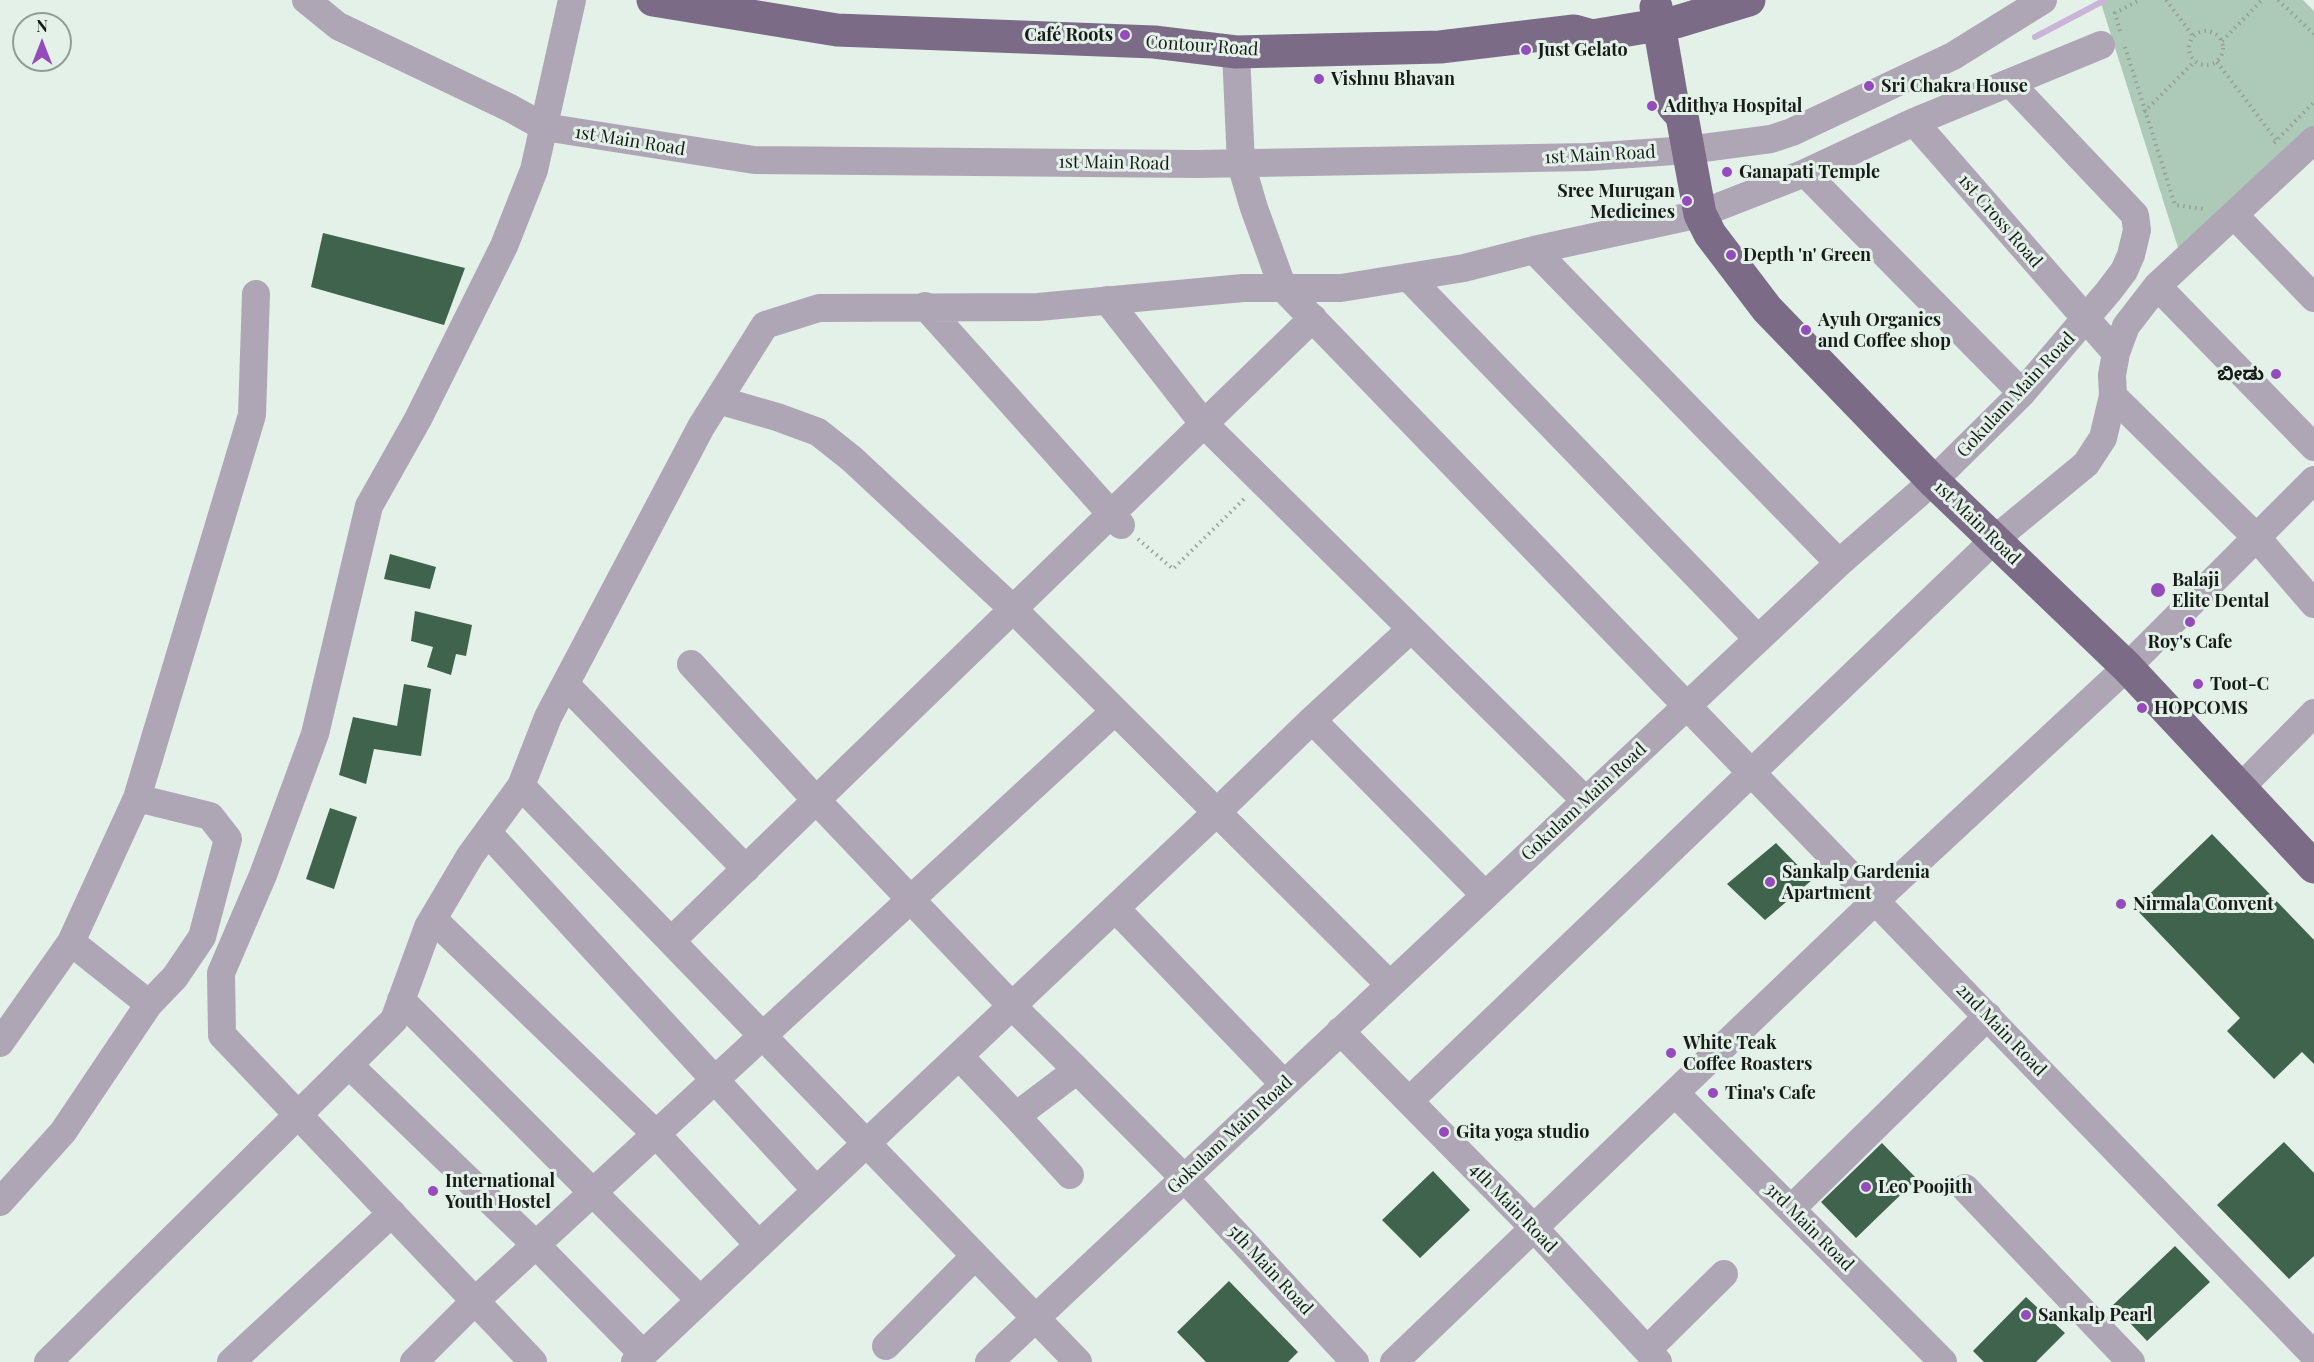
<!DOCTYPE html>
<meta charset="utf-8">
<style>
body{margin:0}
#map{position:relative;width:2314px;height:1362px;overflow:hidden;background:#e4f1e9;font-family:"Playfair Display",serif}
canvas{display:block}
.north{position:absolute;left:12px;top:12px;width:60px;height:60px;box-sizing:border-box;background:#e4f1e9;border:2px solid #929c96;border-radius:50%;rotate:0deg;font-size:16px;font-weight:700;line-height:24px;text-align:center;color:#171c19}
.north::after{content:'';display:block;margin:auto;width:21px;height:27px;background:#964bbd;clip-path:polygon(50% 0,100% 100%,50% 72%,0 100%)}
</style>
<div id="map">
<canvas width="2314" height="1362"></canvas>
<div class="north">N</div>
</div>
<script>
const ctx = document.querySelector('canvas').getContext('2d');
ctx.lineJoin = 'round';
function fill(path, color) {
  ctx.fillStyle = color;
  ctx.fill(path, 'evenodd');
}
function poly(rows) {
  const path = new Path2D();
  for (const r of rows) {
    if (r.length === 3) {
      path.moveTo(r[0] + r[2], r[1]);
      path.arc(r[0], r[1], r[2], 0, 2 * Math.PI);
      continue;
    }
    path.moveTo(r[0], r[1]);
    for (let i = 2; i < r.length; i += 2) path.lineTo(r[i], r[i + 1]);
  }
  return path;
}
function stroke(path, color, width, dash) {
  ctx.strokeStyle = color;
  ctx.lineWidth = width;
  ctx.lineCap = dash ? 'butt' : 'round';
  ctx.setLineDash(dash || []);
  ctx.stroke(path);
}
function write(font, color, halo, rows, align = 'center') {
  ctx.font = font + ' "Playfair Display","Noto Sans Kannada",serif';
  ctx.lineWidth = 6;
  ctx.setLineDash([]);
  ctx.textBaseline = 'middle';
  ctx.strokeStyle = halo;
  ctx.fillStyle = color;
  for (const [text, x, y, turn = 0] of rows) {
    ctx.save();
    ctx.translate(x, y);
    ctx.rotate((+turn || 0) * Math.PI / 180);
    ctx.textAlign = isNaN(turn) ? turn : align;
    if (halo) ctx.strokeText(text, 0, 0);
    ctx.fillText(text, 0, 0);
    ctx.restore();
  }
}
fill(poly([
 [2100,0,2303,0,2314,11,2314,128,2180,254]
]), '#accab7');
stroke(poly([
 [2035,37,2105,0]
]), '#cab5d8', 6);
fill(poly([
 [323,233,465,268,444,325,311,287],
 [390,554,436,567,430,589,384,579],
 [415,611,472,625,466,656,456,654,451,675,427,667,433,647,411,641],
 [404,684,431,689,421,756,374,749,366,784,339,775,353,717,397,726],
 [330,808,357,817,334,889,306,879],
 [2212,834,2314,940,2314,1064,2302,1052,2274,1079,2227,1031,2240,1018,2135,908],
 [1776,843,1812,880,1765,920,1727,884],
 [2284,1142,2314,1173,2314,1256,2289,1279,2217,1205],
 [1882,1143,1917,1179,1856,1238,1821,1202],
 [1433,1171,1470,1210,1420,1258,1382,1220],
 [2175,1246,2210,1282,2147,1341,2113,1305],
 [1229,1281,1298,1352,1288,1362,1206,1362,1177,1332],
 [2026,1297,2065,1333,2036,1362,1984,1362,1973,1351]
]), '#40634e');
stroke(poly([
 [2166,0,2193,36],
 [2278,0,2314,34],
 [2206,48,17],
 [2120,31,2115,13,2140,0],
 [2222,41,2262,0],
 [2125,47,2175,205,2205,209],
 [2217,62,2277,141],
 [2144,112,2195,61],
 [2274,143,2314,102],
 [1138,539,1173,569,1246,497]
]), '#959f99', 4, [1.5, 4.5]);
stroke(poly([
 [306,0,338,26,510,108,544,127,754,160,1197,164,1588,157,1688,150,1771,139,1792,132,1953,56,2043,0],
 [1236,52,1241,164,1254,208,1283,288,2314,1355],
 [1914,122,2116,353],
 [2314,140,2157,286,2126,326,2116,353,2112,375,2113,396,2257,538,2314,604],
 [1805,173,2022,393],
 [2234,215,2314,298],
 [1534,250,1839,563],
 [1408,277,1758,639],
 [2157,286,2314,447],
 [1107,300,1204,424,1586,801],
 [925,306,1121,525],
 [718,400,777,417,818,432,852,459,1013,609,1390,985],
 [691,664,816,800,1012,1006,1077,1070],
 [566,685,746,869],
 [1312,720,1485,895],
 [521,786,1078,1362],
 [2240,788,2314,713],
 [488,833,816,1190],
 [1115,908,1284,1084],
 [433,919,656,1134,759,1245],
 [671,941,1313,318],
 [71,942,149,1004],
 [401,1000,700,1300],
 [1340,1031,1534,1228,1658,1362],
 [0,1043,71,942,137,798,252,415,256,294],
 [959,1056,1016,1116],
 [349,1065,536,1245,643,1354],
 [1675,1093,1943,1362],
 [1409,1101,1994,540,2086,464,2103,438,2113,396],
 [1070,1175,1016,1116,1077,1070,1184,1178,1355,1362],
 [1965,1188,2131,1362],
 [0,1202,63,1132,149,1004,175,977,202,937,228,839,210,816,137,798],
 [1791,1209,1988,1016],
 [886,1346,975,1256],
 [1647,1350,1724,1274],
 [48,1362,394,1020,428,927,470,856,521,786,548,717,701,427,765,325,819,308,1038,307,1243,288,1341,288,1464,268,1534,250,1700,214,1805,173,1914,122,2101,45],
 [231,1362,392,1213],
 [414,1362,475,1301,1115,711],
 [533,1362,222,1035,221,973,263,875,315,734,369,506,418,419,504,246,534,170,572,0],
 [635,1362,1217,812,1312,720,1411,629],
 [989,1362,1839,563,1933,481,2022,393,2108,292,2124,271,2131,255,2137,230,2135,215,2011,84],
 [1394,1362,1876,900,2127,667,2314,480]
]), '#afa6b5', 28);
stroke(poly([
 [653,0,837,30,1154,42,1236,52,1440,47,1574,31,1592,36,1676,22,1749,0],
 [1656,7,1673,106,1682,116,1700,214,1710,234,1767,309,1933,481,2127,667,2314,867]
]), '#7b6b86', 33);
for (const [x, y, r, color] of [
 [1125,35,6,"#964bbd"],
 [1526,50,6,"#964bbd"],
 [1319,79,6,"#964bbd"],
 [1869,86,6,"#964bbd"],
 [1652,106,6,"#964bbd"],
 [1727,172,6,"#964bbd"],
 [1687,201,6,"#964bbd"],
 [1731,255,6,"#964bbd"],
 [1806,330,6,"#964bbd"],
 [2276,374,6,"#964bbd"],
 [2158,590,8,"#964bbd"],
 [2190,622,6,"#964bbd"],
 [2198,684,6,"#964bbd"],
 [2142,708,6,"#964bbd"],
 [1770,882,6,"#964bbd"],
 [2121,904,6,"#964bbd"],
 [1671,1053,6,"#964bbd"],
 [1713,1093,6,"#964bbd"],
 [1444,1132,6,"#964bbd"],
 [1866,1187,6,"#964bbd"],
 [433,1191,6,"#964bbd"],
 [2026,1315,6,"#964bbd"]
]) {
  const dot = new Path2D();
  dot.arc(x, y, r, 0, 2 * Math.PI);
  ctx.fillStyle = color;
  ctx.fill(dot);
  stroke(dot, '#e4f1e9', 2);
}
write('bold 18px', '#171c19', '#e4f1e9', [
 ["Café Roots",1113,35,"right"],
 ["Just Gelato",1538,50],
 ["Vishnu Bhavan",1331,79],
 ["Sri Chakra House",1881,86],
 ["Adithya Hospital",1664,106],
 ["Ganapati Temple",1739,172],
 ["Sree Murugan",1675,191,"right"],
 ["Medicines",1675,212,"right"],
 ["Depth 'n' Green",1743,255],
 ["Ayuh Organics",1818,320],
 ["and Coffee shop",1818,341],
 ["ಬೀಡು",2264,374,"right"],
 ["Balaji",2172,580],
 ["Elite Dental",2172,601],
 ["Roy's Cafe",2190,642,"center"],
 ["Toot-C",2210,684],
 ["HOPCOMS",2154,708],
 ["Sankalp Gardenia",1782,872],
 ["Apartment",1782,893],
 ["Nirmala Convent",2133,904],
 ["White Teak",1683,1043],
 ["Coffee Roasters",1683,1064],
 ["Tina's Cafe",1725,1093],
 ["Gita yoga studio",1456,1132],
 ["International",445,1181],
 ["Youth Hostel",445,1202],
 ["Leo Poojith",1878,1187],
 ["Sankalp Pearl",2038,1315]
], 'left');
write('18px', '#171c19', '#e4f1e9', [
 ["Contour Road",1202,46,4],
 ["1st Main Road",630,141,9],
 ["1st Main Road",1600,155,-3],
 ["1st Main Road",1114,163,1],
 ["1st Cross Road",2000,221,49],
 ["Gokulam Main Road",2016,395,-47],
 ["1st Main Road",1977,523,44],
 ["Gokulam Main Road",1584,802,-43],
 ["2nd Main Road",2001,1030,46],
 ["Gokulam Main Road",1230,1135,-43],
 ["4th Main Road",1513,1208,46],
 ["3rd Main Road",1809,1227,45],
 ["5th Main Road",1270,1270,47]
]);
</script>
